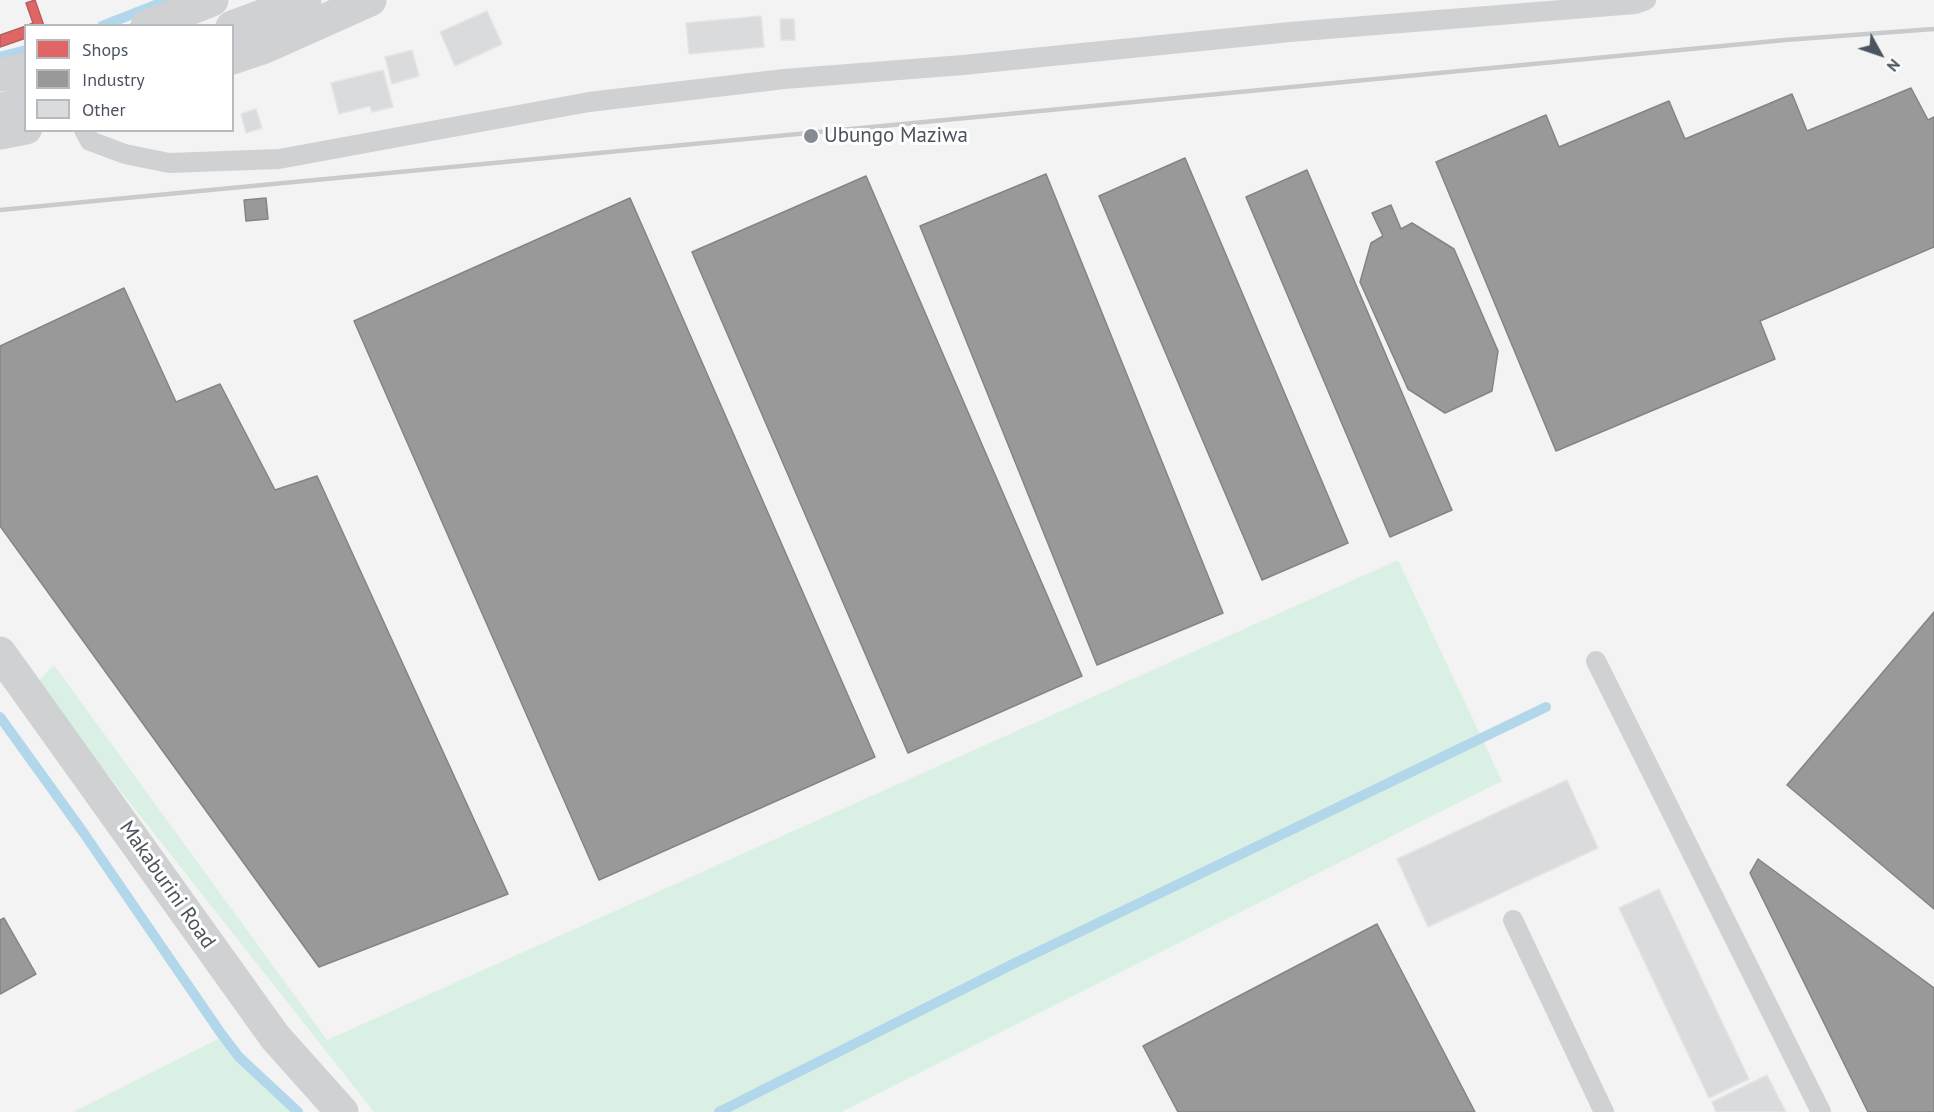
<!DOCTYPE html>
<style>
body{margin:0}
#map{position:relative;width:1934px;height:1112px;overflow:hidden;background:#f3f3f3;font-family:"PT Sans",sans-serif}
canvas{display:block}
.legend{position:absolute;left:24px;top:24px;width:210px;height:108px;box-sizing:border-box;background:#fff;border:2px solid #b7babf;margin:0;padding:8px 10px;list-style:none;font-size:18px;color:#4b535e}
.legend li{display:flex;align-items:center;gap:12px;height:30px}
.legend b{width:30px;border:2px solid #b7babf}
.north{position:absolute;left:1850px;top:24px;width:60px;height:60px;-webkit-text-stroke:4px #fff;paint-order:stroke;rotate:130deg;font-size:16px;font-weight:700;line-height:24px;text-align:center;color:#4b535e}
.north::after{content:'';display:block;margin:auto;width:21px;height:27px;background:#4b535e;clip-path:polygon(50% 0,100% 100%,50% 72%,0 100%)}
</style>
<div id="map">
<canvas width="1934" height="1112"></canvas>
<ul class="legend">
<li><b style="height:16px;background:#e06666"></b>Shops</li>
<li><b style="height:16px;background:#999"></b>Industry</li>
<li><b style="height:16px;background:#dadbdd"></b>Other</li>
</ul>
<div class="north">N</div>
</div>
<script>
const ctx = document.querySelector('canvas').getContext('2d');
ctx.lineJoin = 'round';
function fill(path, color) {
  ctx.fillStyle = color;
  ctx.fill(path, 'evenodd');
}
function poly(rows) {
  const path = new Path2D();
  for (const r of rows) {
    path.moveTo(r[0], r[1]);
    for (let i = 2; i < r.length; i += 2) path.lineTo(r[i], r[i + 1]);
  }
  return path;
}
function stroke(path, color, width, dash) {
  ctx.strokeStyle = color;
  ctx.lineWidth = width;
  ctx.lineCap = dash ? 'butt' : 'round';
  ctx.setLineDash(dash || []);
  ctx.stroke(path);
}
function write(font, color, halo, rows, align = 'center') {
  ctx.font = font + ' "PT Sans",sans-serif';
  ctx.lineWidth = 6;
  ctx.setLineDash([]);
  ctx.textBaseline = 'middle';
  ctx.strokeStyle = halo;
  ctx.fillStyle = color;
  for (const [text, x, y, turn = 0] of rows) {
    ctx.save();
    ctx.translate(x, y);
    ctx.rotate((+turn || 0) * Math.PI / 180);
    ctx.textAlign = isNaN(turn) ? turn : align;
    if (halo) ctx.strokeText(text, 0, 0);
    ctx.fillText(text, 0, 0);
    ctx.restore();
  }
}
fill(poly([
 [1398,560,1502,781,841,1112,374,1112,36,684,54,665,327,1040],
 [224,1036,247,1062,300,1112,73,1112]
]), '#daf0e5');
const shops = poly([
 [35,0,44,26,26,26,33,23,26,3,35,0],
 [26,26,26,38,0,47,0,35,26,26]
]);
fill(shops, '#e06666');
stroke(shops, '#b36064', 1.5);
const industry = poly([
 [1911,88,1928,120,1934,117,1934,247,1760,321,1775,359,1556,451,1436,162,1546,115,1559,147,1669,101,1685,139,1792,94,1807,131,1911,88],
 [1185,158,1348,543,1262,580,1099,196,1185,158],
 [1307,170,1452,510,1390,537,1246,197,1307,170],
 [1046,174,1223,613,1097,665,920,226,1046,174],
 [866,176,1082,676,908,753,692,252,866,176],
 [266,198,268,219,246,221,244,200,266,198],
 [630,198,875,757,599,880,354,321,630,198],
 [1391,205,1401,229,1412,223,1454,249,1498,351,1492,391,1445,413,1408,389,1360,282,1371,243,1383,236,1372,213,1391,205],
 [124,288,176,402,220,384,275,490,317,476,508,894,319,967,0,526,0,346,124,288],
 [1934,612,1934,909,1787,785,1934,612],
 [1758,859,1934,988,1934,1112,1868,1112,1750,873,1758,859],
 [4,918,36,974,0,994,0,920,4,918],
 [1377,924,1475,1112,1178,1112,1143,1046,1377,924]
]);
fill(industry, '#999');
stroke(industry, '#828487', 1.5);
stroke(poly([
 [102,26,168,0],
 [0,57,26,50],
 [0,717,83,832,220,1032,239,1057,298,1112],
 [719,1112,1013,964,1546,707]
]), '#b2d7ea', 10);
const building = poly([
 [487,11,502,44,455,66,440,32,487,11],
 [761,16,764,47,689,54,686,23,761,16],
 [780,19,794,19,795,40,781,40,780,19],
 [412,50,419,76,392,84,385,57,412,50],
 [383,70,393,107,372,112,370,106,339,114,331,83,383,70],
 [256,109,262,128,246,133,241,114,256,109],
 [1567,780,1598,848,1428,927,1397,859,1567,780],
 [1659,889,1749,1079,1709,1098,1619,908,1659,889],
 [1767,1075,1786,1112,1716,1112,1712,1102,1767,1075]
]);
fill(building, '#dadbdd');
stroke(building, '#e4e4e5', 1.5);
stroke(poly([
 [84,130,90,141,125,154,169,163,279,159,589,102,784,79,963,65,1290,32,1635,4,1646,0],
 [1596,661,1821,1112],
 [1513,920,1604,1112]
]), '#cfd1d3', 20);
stroke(poly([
 [147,26,212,0],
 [232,58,265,47,370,0],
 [0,75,26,69],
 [0,133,26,128],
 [0,653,275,1037,342,1112]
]), '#cfd1d3', 33);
stroke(poly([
 [232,27,305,0],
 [0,110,26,101]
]), '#cfd1d4', 33);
stroke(poly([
 [0,210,1785,40,1934,29]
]), '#c9cacc', 4.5);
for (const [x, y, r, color] of [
 [811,136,8,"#868b92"]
]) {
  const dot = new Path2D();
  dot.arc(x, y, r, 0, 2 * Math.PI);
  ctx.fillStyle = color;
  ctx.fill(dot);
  stroke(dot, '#fff', 2);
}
write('21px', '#4b535e', '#fff', [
 ["Ubungo Maziwa",824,136]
], 'left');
write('21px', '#4b535e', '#fff', [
 ["Makaburini Road",167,885,55]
]);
</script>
